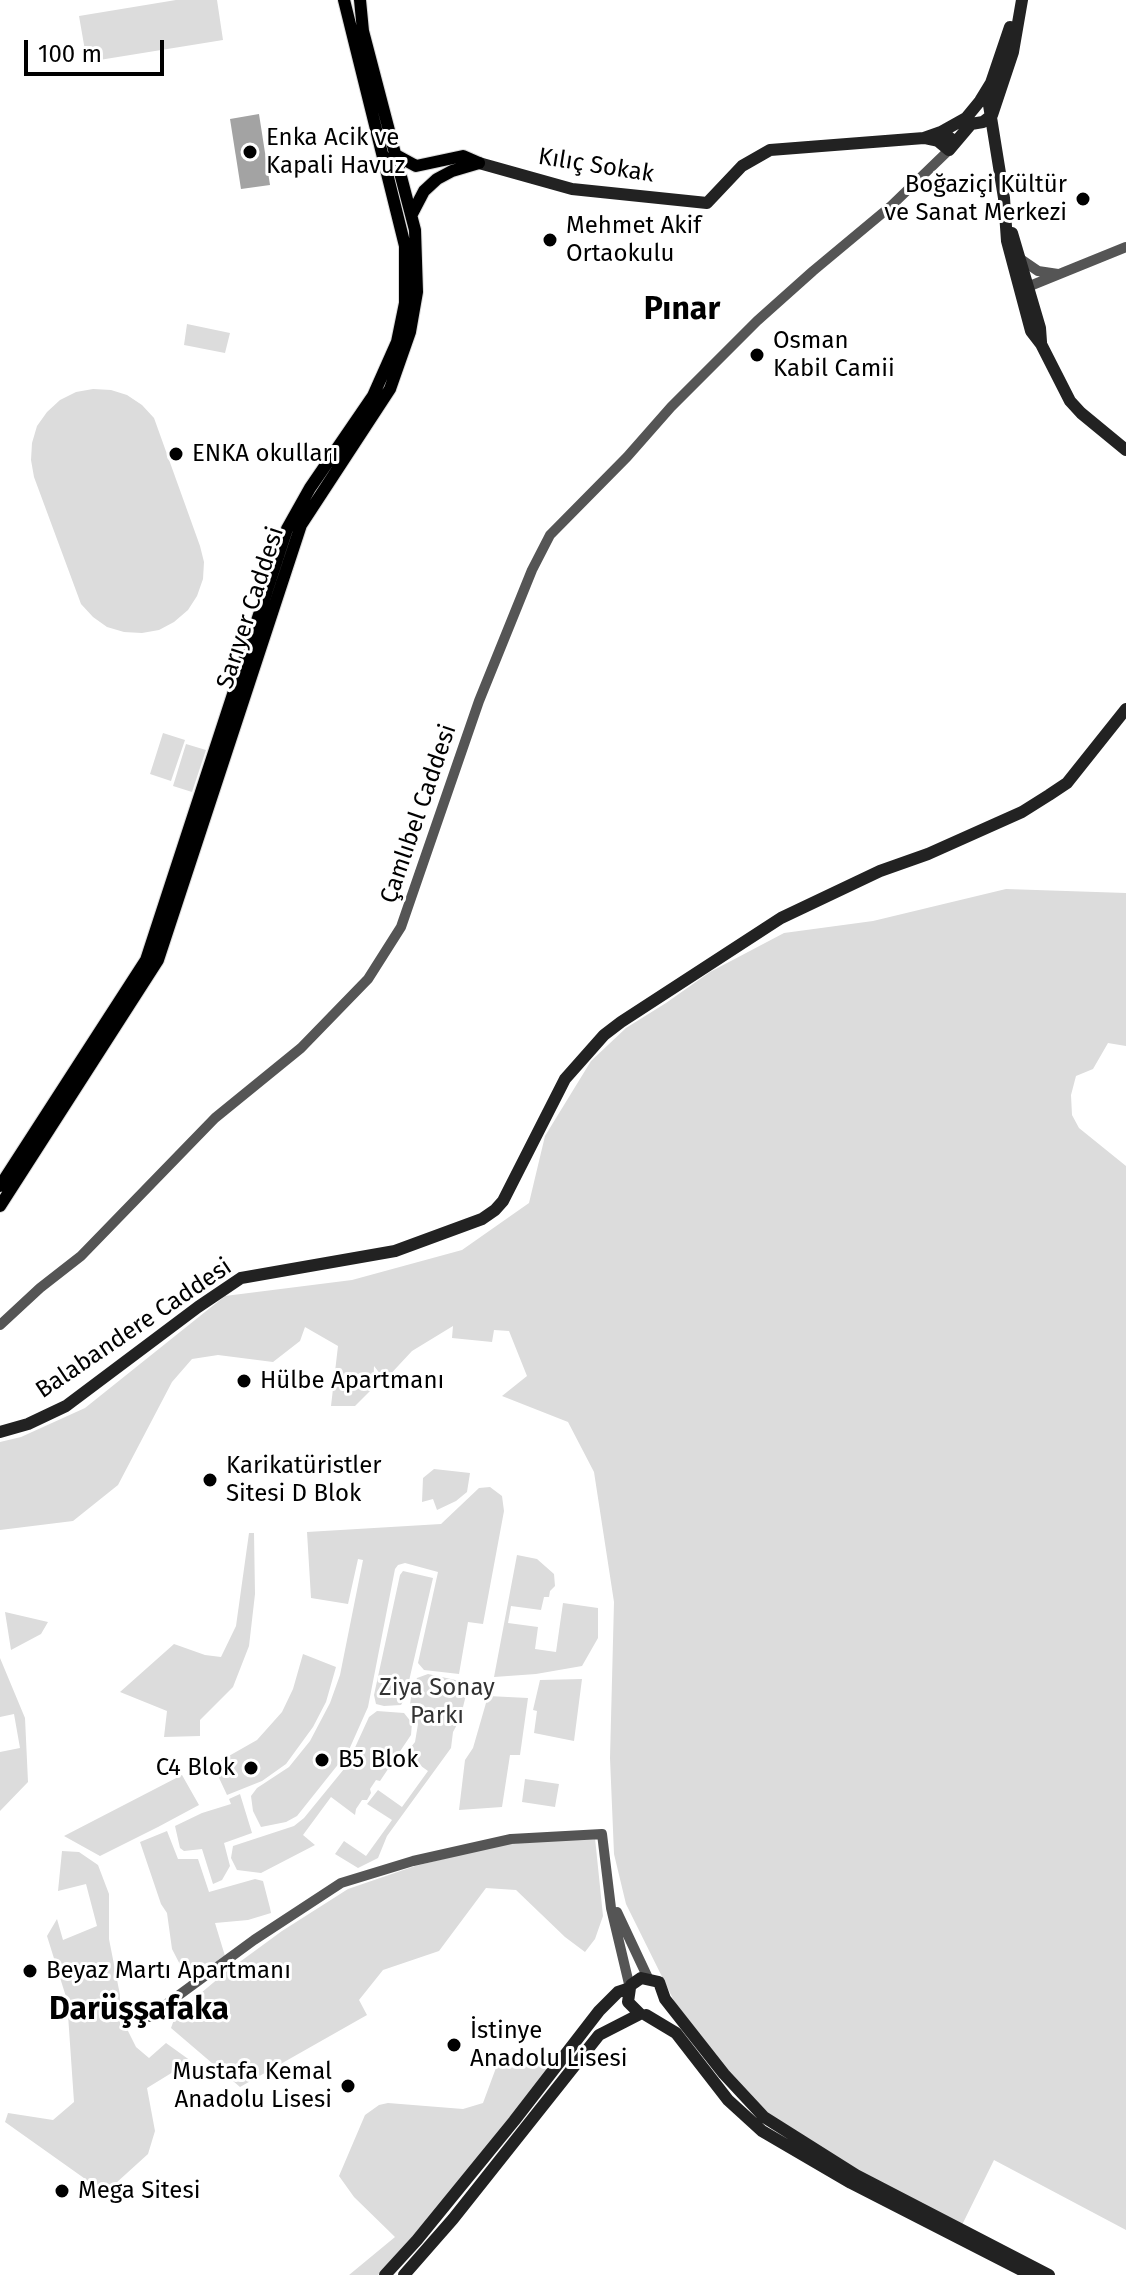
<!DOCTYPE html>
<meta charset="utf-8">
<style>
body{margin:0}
#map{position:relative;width:1126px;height:2275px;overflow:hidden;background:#fff;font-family:"Fira Sans",sans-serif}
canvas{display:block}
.scale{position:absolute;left:24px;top:40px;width:140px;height:36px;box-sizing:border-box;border:4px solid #000;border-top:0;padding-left:10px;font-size:24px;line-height:28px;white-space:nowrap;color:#000;-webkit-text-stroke:6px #fff;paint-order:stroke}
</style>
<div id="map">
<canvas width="1126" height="2275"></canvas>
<div class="scale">100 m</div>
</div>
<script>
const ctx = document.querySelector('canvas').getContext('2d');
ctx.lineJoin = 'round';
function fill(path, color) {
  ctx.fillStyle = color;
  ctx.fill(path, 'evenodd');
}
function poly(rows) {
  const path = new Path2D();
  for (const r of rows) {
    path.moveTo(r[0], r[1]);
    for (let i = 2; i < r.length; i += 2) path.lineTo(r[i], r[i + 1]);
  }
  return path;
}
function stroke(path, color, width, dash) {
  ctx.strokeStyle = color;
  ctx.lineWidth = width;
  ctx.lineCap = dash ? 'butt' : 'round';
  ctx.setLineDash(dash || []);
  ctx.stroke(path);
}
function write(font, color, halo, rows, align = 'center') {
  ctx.font = font + ' "Fira Sans",sans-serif';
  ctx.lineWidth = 6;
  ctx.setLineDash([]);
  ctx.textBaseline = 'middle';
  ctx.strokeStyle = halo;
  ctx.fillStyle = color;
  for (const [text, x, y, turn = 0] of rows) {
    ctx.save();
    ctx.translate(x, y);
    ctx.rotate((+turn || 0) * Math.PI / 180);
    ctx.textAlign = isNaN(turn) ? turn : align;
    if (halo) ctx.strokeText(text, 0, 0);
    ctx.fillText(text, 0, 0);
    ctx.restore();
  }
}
fill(poly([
 [176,0,217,0,223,40,87,62,79,16],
 [187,324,230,333,225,353,184,345],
 [93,389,111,390,127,395,142,405,154,418,200,546,204,562,203,579,197,596,188,610,174,622,159,630,142,633,124,632,107,627,93,617,81,604,34,477,31,460,32,443,37,426,47,412,60,400,76,392],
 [163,733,185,740,171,781,150,774],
 [186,744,206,750,192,792,173,786],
 [1006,889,1126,893,1126,1046,1108,1043,1093,1069,1076,1076,1071,1095,1072,1115,1079,1128,1126,1166,1126,2230,994,2160,962,2225,886,2190,764,2117,676,2005,626,1904,614,1854,610,1758,614,1602,594,1472,568,1422,502,1396,527,1376,509,1331,494,1330,492,1342,452,1338,453,1326,412,1351,385,1380,374,1366,373,1388,355,1406,331,1406,338,1346,305,1327,300,1341,273,1362,218,1355,192,1359,172,1382,118,1485,73,1521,0,1530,0,1442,21,1437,85,1408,225,1296,352,1280,462,1250,529,1203,545,1136,591,1061,626,1028,666,1003,710,972,784,933,873,921],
 [434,1469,470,1473,467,1492,456,1501,437,1510,433,1499,422,1502,423,1478],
 [490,1487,502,1496,504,1511,483,1624,468,1622,459,1674,424,1670,418,1663,438,1572,405,1563,398,1565,395,1569,368,1707,348,1752,297,1816,286,1822,261,1827,253,1811,251,1796,257,1788,289,1767,310,1741,330,1703,340,1675,363,1560,358,1559,348,1604,311,1598,307,1532,441,1524,479,1488],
 [249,1533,254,1533,255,1594,249,1646,233,1687,200,1720,200,1736,164,1737,167,1711,120,1692,174,1644,205,1655,221,1657,236,1626],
 [517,1555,537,1559,554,1574,555,1586,550,1591,549,1597,544,1597,541,1610,511,1606,508,1623,538,1627,535,1649,556,1652,563,1603,598,1608,598,1638,582,1666,536,1674,494,1677],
 [403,1571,433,1578,405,1698,401,1705,384,1706,376,1704,374,1695,400,1575],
 [5,1612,48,1622,41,1634,11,1650],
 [303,1654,336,1667,326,1702,313,1727,286,1764,262,1781,227,1795,213,1765,257,1740,282,1712,293,1689],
 [0,1658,25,1718,28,1782,0,1811,0,1752,20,1748,14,1714,0,1717],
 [428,1674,469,1683,460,1719,453,1732,451,1748,387,1836,378,1858,358,1868,335,1854,344,1841,366,1856,392,1820,367,1804,378,1790,402,1807,428,1771,407,1756,407,1752,415,1742,418,1724,410,1705,412,1690,417,1678],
 [582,1679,574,1741,534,1733,537,1711,533,1710,540,1680],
 [488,1696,528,1698,520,1755,510,1755,502,1807,459,1810,465,1760,473,1748],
 [377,1711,404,1713,412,1723,411,1735,380,1781,376,1780,370,1789,371,1793,367,1800,362,1800,356,1809,355,1815,331,1797,303,1835,315,1845,261,1873,237,1870,231,1858,233,1846,294,1826,304,1818,353,1758,352,1754,369,1717],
 [182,1775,199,1805,158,1827,100,1856,64,1836],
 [525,1779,559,1784,555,1807,522,1802],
 [240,1794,252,1833,224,1843,230,1866,222,1880,213,1884,202,1849,184,1851,180,1848,175,1826,202,1813,231,1804,229,1799],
 [167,1831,178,1859,198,1859,209,1892,255,1879,263,1881,270,1908,271,1913,248,1920,215,1923,225,1956,189,1982,172,1949,167,1913,161,1904,140,1842],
 [595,1838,603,1916,595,1939,585,1952,565,1937,516,1890,486,1888,439,1951,383,1970,359,2000,367,2015,240,2087,171,2028,176,2014,226,1972,282,1931,348,1889,415,1866,504,1844],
 [62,1851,79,1852,98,1865,109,1894,109,1939,120,1995,120,2025,127,2029,136,2047,149,2058,166,2043,191,2061,147,2088,155,2131,148,2154,105,2193,5,2122,8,2113,53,2120,74,2102,67,2000,47,1936,57,1919,63,1940,97,1926,86,1884,58,1891],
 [500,2057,552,2063,496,2142,378,2275,349,2275,395,2237,354,2197,339,2176,365,2115,379,2105,388,2103,463,2109,483,2103]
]), '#dcdcdc');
fill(poly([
 [259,114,270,185,241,189,230,119]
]), '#a3a3a3');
const primary = poly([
 [394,154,416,166,463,156,479,163,452,171,437,179,424,191,412,214],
 [0,1186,146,960,287,529,310,488,373,396,397,342,405,303,405,246,344,0],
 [0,1206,158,960,301,525,390,389,410,332,417,292,415,230,363,31,360,0]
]);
stroke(primary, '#dbdbdb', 14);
stroke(poly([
 [1019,258,1038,271,1058,274],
 [1020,290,1126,247],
 [0,1325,40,1288,81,1256,215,1118,301,1048,368,979,401,927,479,701,532,570,550,535,627,457,671,407,757,321,813,271,891,206,949,150],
 [617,1912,648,1978],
 [149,2017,254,1940,341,1883,413,1861,511,1839,602,1834,611,1908,630,1988]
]), '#555', 10);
stroke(poly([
 [991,83,989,105,1004,198,1007,241,1031,331,1041,344,1070,401,1081,413,1126,450],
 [941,132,966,118,980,101,991,83,1010,27],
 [956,142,941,132,924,138,938,141,949,150,971,124,983,122,992,115,1013,52,1022,0],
 [479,163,572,189,707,203,742,166,770,150,924,138],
 [1012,233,1040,328,1041,342],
 [0,1432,28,1424,66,1406,198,1307,241,1278,395,1251,482,1219,495,1210,503,1201,565,1079,604,1035,621,1022,781,918,880,871,928,854,1022,812,1049,795,1067,783,1126,709],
 [631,1985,641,1978,659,1982,665,1999,724,2074,764,2117,856,2175,1049,2275],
 [646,2015,676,2033,728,2100,762,2131,851,2183,1031,2275],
 [385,2275,417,2240,514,2121,599,2011,618,1992,630,1988],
 [404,2275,453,2219,599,2035,640,2014,628,2002,630,1988]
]), '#222', 12);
stroke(primary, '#000', 12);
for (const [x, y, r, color] of [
 [250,152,8,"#000"],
 [1083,199,8,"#000"],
 [550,240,8,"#000"],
 [757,355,8,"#000"],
 [176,454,8,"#000"],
 [244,1381,8,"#000"],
 [210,1480,8,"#000"],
 [322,1760,8,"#000"],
 [251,1768,8,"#000"],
 [30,1971,8,"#000"],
 [454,2045,8,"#000"],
 [348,2086,8,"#000"],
 [62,2191,8,"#000"]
]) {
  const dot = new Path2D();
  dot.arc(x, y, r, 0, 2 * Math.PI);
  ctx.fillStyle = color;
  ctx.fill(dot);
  stroke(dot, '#fff', 3);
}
write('24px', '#000', '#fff', [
 ["Enka Acik ve",266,138],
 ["Kapali Havuz",266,166],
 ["Boğaziçi Kültür",1067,185,"right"],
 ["ve Sanat Merkezi",1067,213,"right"],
 ["Mehmet Akif",566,226],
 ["Ortaokulu",566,254],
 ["Osman",773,341],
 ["Kabil Camii",773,369],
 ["ENKA okulları",192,454],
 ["Hülbe Apartmanı",260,1381],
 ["Karikatüristler",226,1466],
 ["Sitesi D Blok",226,1494],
 ["B5 Blok",338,1760],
 ["C4 Blok",235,1768,"right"],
 ["Beyaz Martı Apartmanı",46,1971],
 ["İstinye",470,2031],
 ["Anadolu Lisesi",470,2059],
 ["Mustafa Kemal",332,2072,"right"],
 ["Anadolu Lisesi",332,2100,"right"],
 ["Mega Sitesi",78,2191]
], 'left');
write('24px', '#000', '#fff', [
 ["Kılıç Sokak",596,166,9],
 ["Sarıyer Caddesi",251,608,-72],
 ["Çamlıbel Caddesi",419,814,-71],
 ["Balabandere Caddesi",134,1329,-34]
]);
write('24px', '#333', '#fff', [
 ["Ziya Sonay",437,1688],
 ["Parkı",437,1716]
]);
write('bold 32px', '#000', '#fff', [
 ["Pınar",682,310],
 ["Darüşşafaka",139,2010]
]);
</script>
